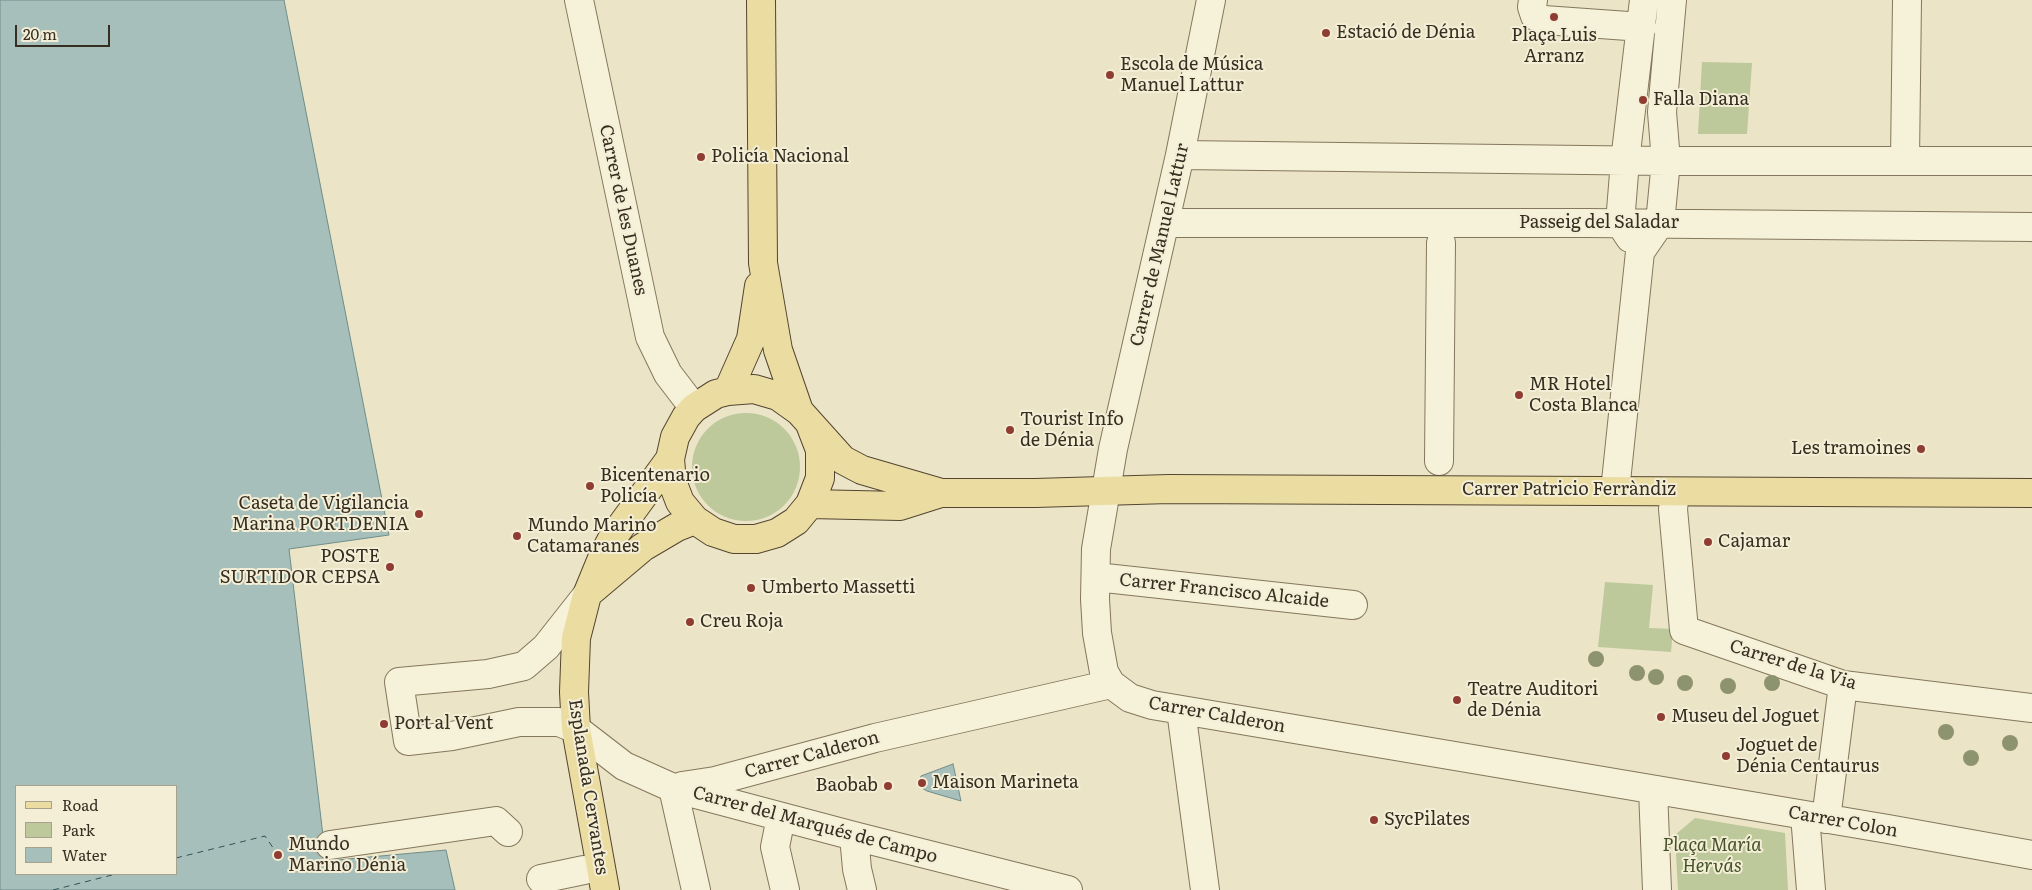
<!DOCTYPE html>
<meta charset="utf-8">
<style>
body{margin:0}
#map{position:relative;width:2032px;height:890px;overflow:hidden;background:#ebe4c6;font-family:Literata,serif}
canvas{display:block}
.legend{position:absolute;left:15px;top:785px;width:162px;height:90px;box-sizing:border-box;background:#f3eed5;border:1px solid #a7a18d;margin:0;padding:6px 9px;list-style:none;font-size:15px;color:#362e20}
.legend li{display:flex;align-items:center;gap:10px;height:25px}
.legend b{width:25px;border:1px solid #a7a18d}
.scale{position:absolute;left:15px;top:25px;width:95px;height:22px;box-sizing:border-box;border:2px solid #362e20;border-top:0;padding-left:6px;font-size:15px;line-height:18px;white-space:nowrap;color:#362e20;-webkit-text-stroke:4px #f3eed5;paint-order:stroke}
</style>
<div id="map">
<canvas width="2032" height="890"></canvas>
<ul class="legend">
<li><b style="height:6px;background:#ebdda2"></b>Road</li>
<li><b style="height:14px;background:#bdc89b"></b>Park</li>
<li><b style="height:14px;background:#a7bfbb"></b>Water</li>
</ul>
<div class="scale">20 m</div>
</div>
<script>
const ctx = document.querySelector('canvas').getContext('2d');
ctx.lineJoin = 'round';
function fill(path, color) {
  ctx.fillStyle = color;
  ctx.fill(path, 'evenodd');
}
function poly(rows) {
  const path = new Path2D();
  for (const r of rows) {
    if (r.length === 3) {
      path.moveTo(r[0] + r[2], r[1]);
      path.arc(r[0], r[1], r[2], 0, 2 * Math.PI);
      continue;
    }
    path.moveTo(r[0], r[1]);
    for (let i = 2; i < r.length; i += 2) path.lineTo(r[i], r[i + 1]);
  }
  return path;
}
function stroke(path, color, width, dash) {
  ctx.strokeStyle = color;
  ctx.lineWidth = width;
  ctx.lineCap = dash ? 'butt' : 'round';
  ctx.setLineDash(dash || []);
  ctx.stroke(path);
}
function write(font, color, halo, rows, align = 'center') {
  ctx.font = font + ' Literata,serif';
  ctx.lineWidth = 4;
  ctx.setLineDash([]);
  ctx.textBaseline = 'middle';
  ctx.strokeStyle = halo;
  ctx.fillStyle = color;
  for (const [text, x, y, turn = 0] of rows) {
    ctx.save();
    ctx.translate(x, y);
    ctx.rotate((+turn || 0) * Math.PI / 180);
    ctx.textAlign = isNaN(turn) ? turn : align;
    if (halo) ctx.strokeText(text, 0, 0);
    ctx.fillText(text, 0, 0);
    ctx.restore();
  }
}
fill(poly([
 [1702,62,1752,63,1747,134,1698,134],
 [746,467,54],
 [1605,582,1653,585,1649,628,1673,629,1671,652,1598,647],
 [1695,818,1785,833,1788,890,1678,890,1675,835]
]), '#bdc89b');
const water = poly([
 [0,0,284,0,389,535,289,549,326,861,446,850,455,890,0,890,0,0],
 [16,786,176,786,176,874,16,874,16,786],
 [953,764,961,801,927,791,922,788,920,780,921,776,953,764]
]);
fill(water, '#a7bfbb');
stroke(water, '#6f8d89', 1);
stroke(poly([
 [176,858,265,836,278,855],
 [53,890,116,874]
]), '#305355', 1, [6, 5]);
const minor = poly([
 [579,0,650,337,668,374,694,408],
 [1211,0,1180,155,1113,449,1096,549,1095,599,1097,633,1104,672,1111,684,1130,698,1152,705,1888,829,2032,855],
 [1533,0,1532,7,1535,16,1544,20,1642,27],
 [1180,155,1666,161,2032,161],
 [1905,160,1907,0],
 [1165,223,1587,223,2032,227],
 [1630,238,1620,223,1625,161,1644,0],
 [1439,461,1441,243],
 [1615,491,1640,252,1660,223,1666,161,1662,112,1672,0],
 [1674,501,1673,509,1684,630,1843,685,2032,708],
 [1096,577,1353,605],
 [587,595,546,647,524,666,488,674,399,682,408,741,452,736,519,722,559,722,576,729,624,766,673,788,854,836,1068,890],
 [1181,710,1205,890],
 [682,786,715,781,875,738,1111,684],
 [673,788,696,890],
 [1653,790,1657,890],
 [1805,815,1811,890],
 [781,817,775,847,785,890],
 [1826,819,1843,685],
 [854,836,857,869,862,890],
 [330,845,496,821,508,832],
 [541,879,584,870]
]);
const major = poly([
 [761,0,763,263,778,350,799,411],
 [728,391,751,339,759,286],
 [810,424,820,450,820,478,810,504,796,521,777,533,756,539,734,539,713,532,695,520,680,502,672,481,670,459,675,437,686,417,694,408,716,394,728,391,754,389,778,396,799,411,843,460,862,470,941,493],
 [810,504,900,506,941,493,1035,493,1169,489,2032,493],
 [592,590,643,547,677,527,695,520],
 [605,890,576,729,574,692,576,638,587,595,603,556,613,537,670,459]
]);
stroke(minor, '#85775d', 30);
stroke(major, '#534531', 30);
stroke(minor, '#f6f1d9', 28);
stroke(major, '#ebdda2', 28);
ctx.fillStyle = '#8e936f';
for (const [x, y] of [
 [1596,659],
 [1637,673],
 [1656,677],
 [1685,683],
 [1772,683],
 [1728,686],
 [1946,732],
 [2010,743],
 [1971,758]
]) {
  ctx.beginPath();
  ctx.arc(x, y, 8, 0, 2 * Math.PI);
  ctx.fill();
}
for (const [x, y, r, color] of [
 [1554,17,5,"#8f3d32"],
 [1326,33,5,"#8f3d32"],
 [1110,75,5,"#8f3d32"],
 [1643,100,5,"#8f3d32"],
 [701,157,5,"#8f3d32"],
 [1519,395,5,"#8f3d32"],
 [1010,430,5,"#8f3d32"],
 [1921,449,5,"#8f3d32"],
 [590,486,5,"#8f3d32"],
 [419,514,5,"#8f3d32"],
 [517,536,5,"#8f3d32"],
 [1708,542,5,"#8f3d32"],
 [390,567,5,"#8f3d32"],
 [751,588,5,"#8f3d32"],
 [690,622,5,"#8f3d32"],
 [1457,700,5,"#8f3d32"],
 [1661,717,5,"#8f3d32"],
 [384,724,5,"#8f3d32"],
 [1726,756,5,"#8f3d32"],
 [922,783,5,"#8f3d32"],
 [888,786,5,"#8f3d32"],
 [1374,820,5,"#8f3d32"],
 [278,855,5,"#8f3d32"]
]) {
  const dot = new Path2D();
  dot.arc(x, y, r, 0, 2 * Math.PI);
  ctx.fillStyle = color;
  ctx.fill(dot);
  stroke(dot, '#f3eed5', 2);
}
write('18px', '#362e20', '#f3eed5', [
 ["Estació de Dénia",1336,33],
 ["Plaça Luis",1554,36,"center"],
 ["Arranz",1554,57,"center"],
 ["Escola de Música",1120,65],
 ["Manuel Lattur",1120,86],
 ["Falla Diana",1653,100],
 ["Policía Nacional",711,157],
 ["MR Hotel",1529,385],
 ["Costa Blanca",1529,406],
 ["Tourist Info",1020,420],
 ["de Dénia",1020,441],
 ["Les tramoines",1911,449,"right"],
 ["Bicentenario",600,476],
 ["Policía",600,497],
 ["Caseta de Vigilancia",409,504,"right"],
 ["Marina PORTDENIA",409,525,"right"],
 ["Mundo Marino",527,526],
 ["Catamaranes",527,547],
 ["Cajamar",1718,542],
 ["POSTE",380,557,"right"],
 ["SURTIDOR CEPSA",380,578,"right"],
 ["Umberto Massetti",761,588],
 ["Creu Roja",700,622],
 ["Teatre Auditori",1467,690],
 ["de Dénia",1467,711],
 ["Museu del Joguet",1671,717],
 ["Port al Vent",394,724],
 ["Joguet de",1736,746],
 ["Dénia Centaurus",1736,767],
 ["Maison Marineta",932,783],
 ["Baobab",878,786,"right"],
 ["SycPilates",1384,820],
 ["Mundo",288,845],
 ["Marino Dénia",288,866]
], 'left');
write('18px', '#362e20', '#f3eed5', [
 ["Carrer de les Duanes",623,210,78],
 ["Passeig del Saladar",1599,223],
 ["Carrer de Manuel Lattur",1160,245,-77],
 ["Carrer Patricio Ferràndiz",1569,490],
 ["Carrer Francisco Alcaide",1224,591,6],
 ["Carrer de la Via",1793,665,17],
 ["Carrer Calderon",1217,715,10],
 ["Carrer Calderon",812,755,-15],
 ["Esplanada Cervantes",588,787,81],
 ["Carrer Colon",1843,822,10],
 ["Carrer del Marqués de Campo",815,825,15]
]);
write('italic 18px', '#425128', '#f3eed5', [
 ["Plaça María",1712,846],
 ["Hervás",1712,867]
]);
</script>
